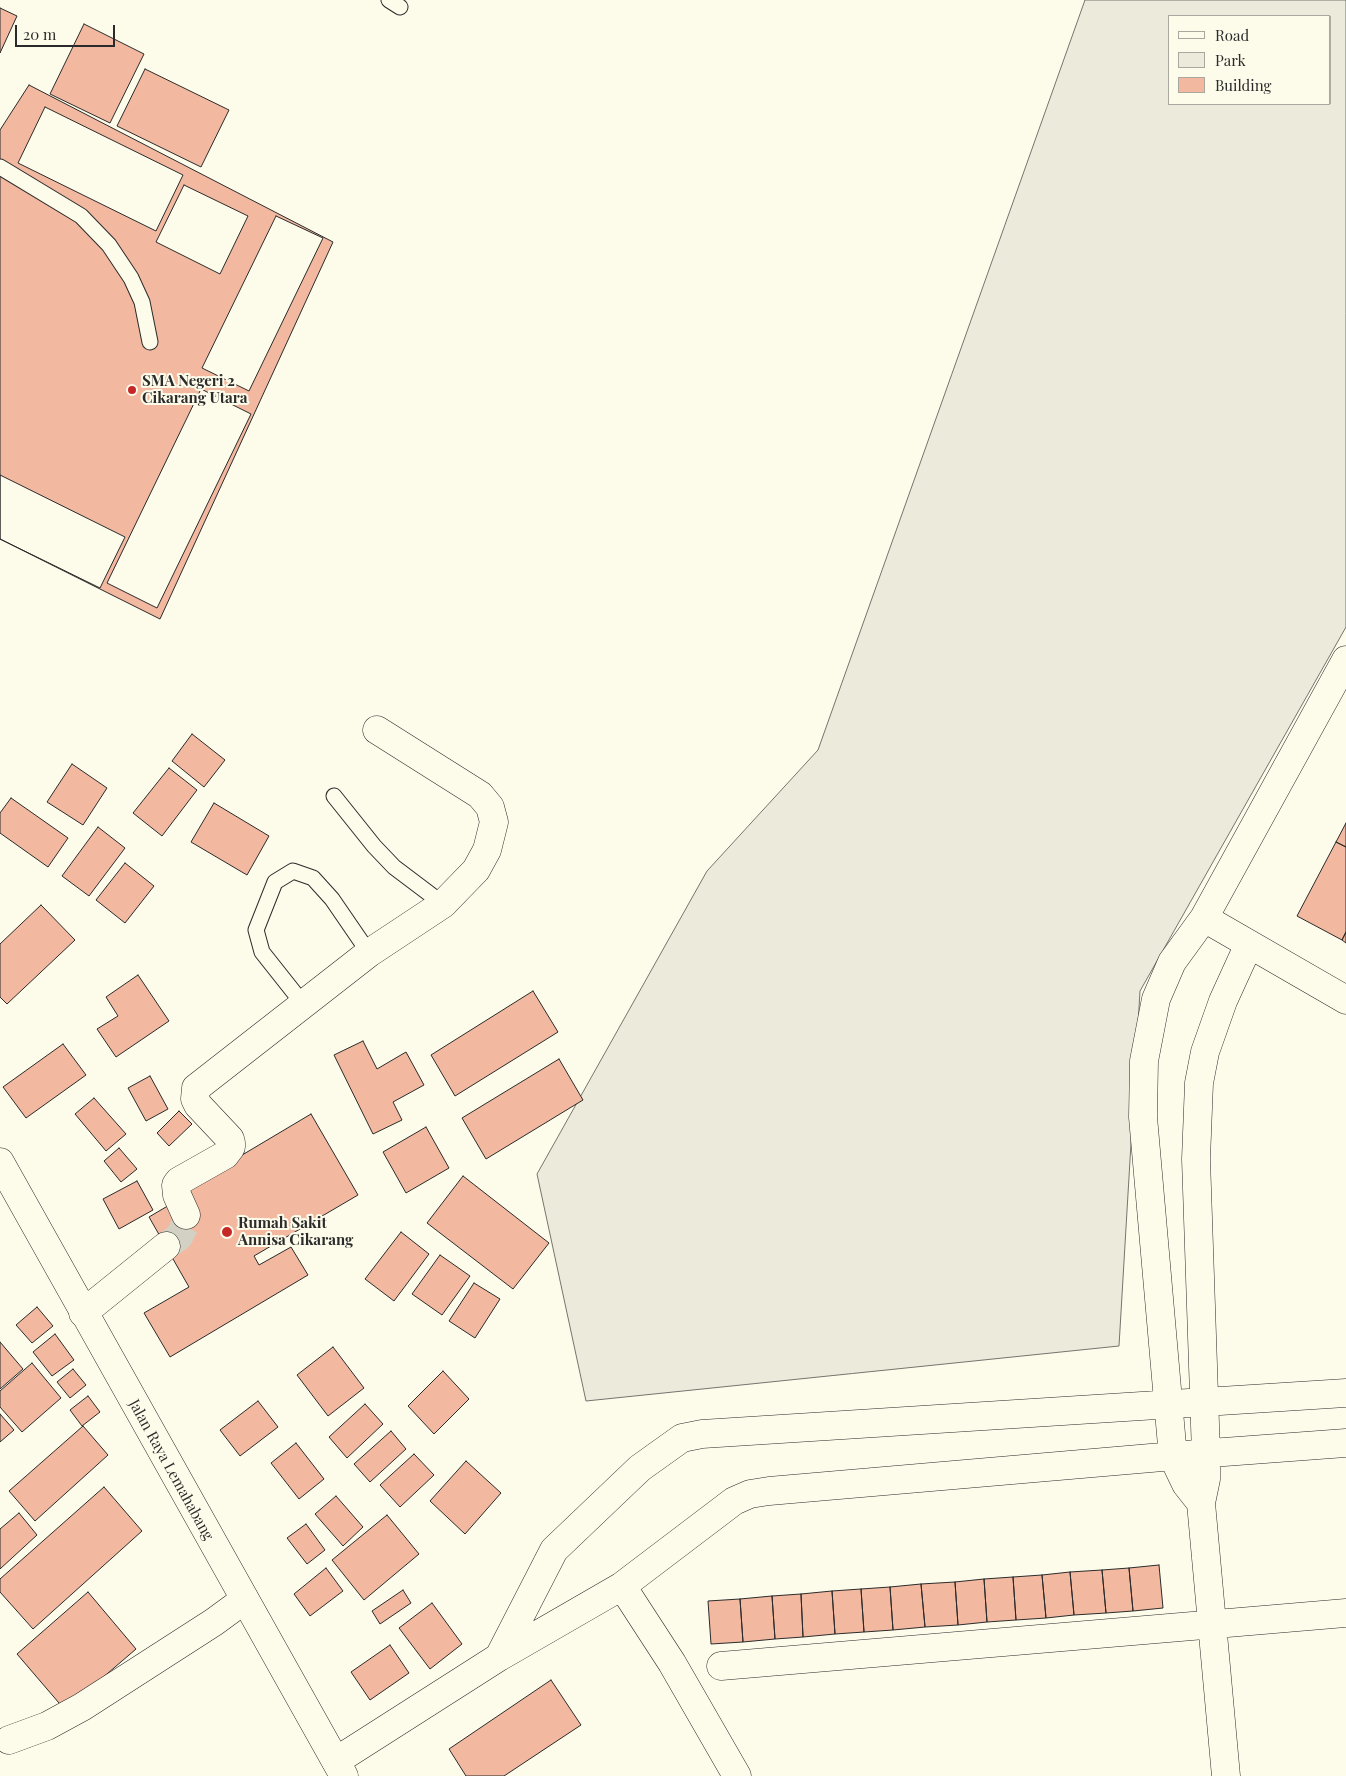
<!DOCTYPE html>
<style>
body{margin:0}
#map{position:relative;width:1346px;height:1776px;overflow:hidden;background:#fdfbea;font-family:"Playfair Display",serif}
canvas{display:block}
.legend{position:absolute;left:1168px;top:15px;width:162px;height:90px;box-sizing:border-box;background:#fdfbea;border:1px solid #a9a89e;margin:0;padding:6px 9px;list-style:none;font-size:15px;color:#2b2b2b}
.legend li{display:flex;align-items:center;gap:10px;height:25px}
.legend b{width:25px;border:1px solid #a9a89e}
.scale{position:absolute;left:15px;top:25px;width:100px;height:22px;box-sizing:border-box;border:2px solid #2b2b2b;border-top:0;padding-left:6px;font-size:15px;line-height:18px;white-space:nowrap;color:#2b2b2b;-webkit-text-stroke:4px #fdfbea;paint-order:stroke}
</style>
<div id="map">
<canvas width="1346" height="1776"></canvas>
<ul class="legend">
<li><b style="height:6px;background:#fdfbea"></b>Road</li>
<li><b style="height:14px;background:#ecebdb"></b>Park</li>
<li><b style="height:14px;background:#f2b8a0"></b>Building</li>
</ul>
<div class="scale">20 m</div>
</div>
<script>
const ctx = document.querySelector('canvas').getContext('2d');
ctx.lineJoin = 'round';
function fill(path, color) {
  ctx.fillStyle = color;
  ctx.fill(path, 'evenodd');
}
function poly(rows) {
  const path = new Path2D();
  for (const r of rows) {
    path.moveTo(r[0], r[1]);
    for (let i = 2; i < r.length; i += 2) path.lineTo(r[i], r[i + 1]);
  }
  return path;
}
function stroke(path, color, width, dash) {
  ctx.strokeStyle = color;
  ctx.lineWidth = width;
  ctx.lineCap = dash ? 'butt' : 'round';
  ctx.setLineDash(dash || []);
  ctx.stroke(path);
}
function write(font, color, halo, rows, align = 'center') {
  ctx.font = font + ' "Playfair Display",serif';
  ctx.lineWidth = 4;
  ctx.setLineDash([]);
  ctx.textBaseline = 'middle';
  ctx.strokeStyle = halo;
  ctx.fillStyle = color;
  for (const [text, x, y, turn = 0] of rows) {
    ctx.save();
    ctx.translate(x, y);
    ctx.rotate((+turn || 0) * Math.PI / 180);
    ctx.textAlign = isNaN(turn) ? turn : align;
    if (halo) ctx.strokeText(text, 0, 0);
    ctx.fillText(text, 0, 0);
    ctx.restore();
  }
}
const green = poly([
 [1085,0,1346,0,1346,627,1140,991,1119,1346,586,1401,537,1174,707,871,818,750,1085,0],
 [1170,16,1330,16,1330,104,1170,104,1170,16]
]);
fill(green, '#ecebdb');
stroke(green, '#74746e', 1);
const building = poly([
 [0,8,17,16,0,53,0,8],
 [84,24,144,54,110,123,50,94,84,24],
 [145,69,229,110,201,167,117,126,145,69],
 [29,85,333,242,160,619,0,539,0,130,29,85],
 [45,107,183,175,156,231,18,163,45,107],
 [184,185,248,216,220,274,156,242,184,185],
 [276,216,323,238,249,391,202,368,276,216],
 [201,389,251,414,157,608,107,583,201,389],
 [0,475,125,537,100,588,0,539,0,475],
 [192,734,225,760,204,787,172,761,192,734],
 [72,764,107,788,83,825,47,802,72,764],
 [169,768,197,790,162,836,133,813,169,768],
 [11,798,68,838,48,867,0,833,0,813,11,798],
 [214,803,269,836,247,875,191,842,214,803],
 [1346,823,1346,847,1336,842,1346,823],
 [98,827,125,848,89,896,62,876,98,827],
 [1336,842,1346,847,1346,932,1342,940,1297,916,1336,842],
 [125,863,154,886,125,923,96,900,125,863],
 [41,905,75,940,7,1004,0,997,0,944,41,905],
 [1346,932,1346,943,1342,940,1346,932],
 [138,975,169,1021,116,1057,97,1029,118,1016,106,997,138,975],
 [533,991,558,1032,455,1096,431,1055,533,991],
 [363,1041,377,1069,406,1052,424,1085,393,1102,402,1120,373,1134,334,1055,363,1041],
 [63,1044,86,1075,26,1118,3,1087,63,1044],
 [559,1059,583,1100,486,1159,462,1118,559,1059],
 [150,1076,168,1109,146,1121,128,1088,150,1076],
 [94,1098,126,1134,106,1151,75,1114,94,1098],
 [179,1111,192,1124,169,1146,157,1133,179,1111],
 [311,1114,358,1195,254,1256,259,1265,291,1247,308,1275,170,1357,144,1313,189,1287,149,1217,171,1204,227,1164,311,1114],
 [426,1127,449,1168,406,1193,383,1152,426,1127],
 [119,1148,137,1169,121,1182,104,1161,119,1148],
 [463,1176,549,1243,513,1289,427,1223,463,1176],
 [137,1181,153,1210,119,1229,103,1199,137,1181],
 [401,1232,429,1254,394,1301,365,1279,401,1232],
 [440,1255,470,1276,442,1315,412,1294,440,1255],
 [474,1283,500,1299,475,1338,449,1321,474,1283],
 [37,1307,53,1326,32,1343,16,1325,37,1307],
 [55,1334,74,1360,52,1376,33,1352,55,1334],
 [0,1342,23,1369,0,1389,0,1342],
 [333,1347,364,1388,328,1416,297,1375,333,1347],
 [32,1363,61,1398,22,1432,0,1407,0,1391,32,1363],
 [73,1369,86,1385,70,1398,57,1382,73,1369],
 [443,1371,469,1399,434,1434,408,1406,443,1371],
 [88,1396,100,1412,82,1426,70,1410,88,1396],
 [258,1401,278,1427,240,1456,220,1430,258,1401],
 [365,1404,383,1424,347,1458,329,1437,365,1404],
 [0,1414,14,1430,0,1442,0,1414],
 [83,1426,108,1455,35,1521,9,1491,83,1426],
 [391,1431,406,1449,370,1482,354,1464,391,1431],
 [296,1443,324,1479,299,1499,271,1463,296,1443],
 [414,1454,434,1475,400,1507,380,1485,414,1454],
 [466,1461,501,1493,465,1534,430,1501,466,1461],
 [104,1487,142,1531,33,1629,0,1592,0,1579,104,1487],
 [336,1496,363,1527,343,1546,315,1514,336,1496],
 [19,1513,37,1535,0,1569,0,1529,19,1513],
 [387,1515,419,1554,364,1600,332,1560,387,1515],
 [306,1524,325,1550,307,1564,287,1538,306,1524],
 [1159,1565,1163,1608,1133,1611,1129,1568,1159,1565],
 [326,1568,343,1591,310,1616,294,1594,326,1568],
 [1129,1568,1133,1611,1106,1613,1102,1570,1129,1568],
 [1102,1570,1106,1613,1074,1615,1070,1572,1102,1570],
 [1070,1572,1074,1615,1046,1618,1042,1575,1070,1572],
 [1042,1575,1046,1618,1016,1620,1013,1577,1042,1575],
 [1013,1577,1016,1620,987,1622,984,1579,1013,1577],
 [984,1579,987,1622,958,1625,955,1582,984,1579],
 [955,1582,958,1625,925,1627,921,1584,955,1582],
 [921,1584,925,1627,893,1630,890,1587,921,1584],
 [890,1587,893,1630,864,1632,861,1589,890,1587],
 [861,1589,864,1632,835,1634,832,1591,861,1589],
 [403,1590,411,1603,380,1624,372,1611,403,1590],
 [832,1591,835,1634,803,1637,801,1594,832,1591],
 [88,1592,136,1649,65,1710,17,1654,88,1592],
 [801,1594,803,1637,775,1639,772,1596,801,1594],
 [772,1596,775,1639,743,1642,740,1599,772,1596],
 [740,1599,743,1642,711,1644,708,1601,740,1599],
 [432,1603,462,1644,430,1669,399,1628,432,1603],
 [390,1645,409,1673,370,1700,351,1672,390,1645],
 [551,1680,581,1725,504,1776,466,1776,449,1749,551,1680]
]);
fill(building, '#f2b8a0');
stroke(building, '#2b2b2b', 1);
stroke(poly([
 [166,1246,179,1237,187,1221,186,1215]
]), '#d3d1c4', 28, [28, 14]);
const service = poly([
 [389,0,400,7],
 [0,167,81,216,109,245,131,278,142,302,150,342],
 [334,796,374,846,394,867,443,904],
 [304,1005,262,952,256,930,275,882,293,871,313,878,332,899,369,953]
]);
const minor = poly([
 [1346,660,1204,918,1346,1000],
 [186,1215,177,1195,176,1185,179,1181,225,1155,231,1147,231,1143,230,1139,198,1105,195,1099,196,1088,369,953,443,904,476,870,487,850,494,822,490,807,480,795,377,730],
 [83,1313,166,1246],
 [1346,1393,702,1434,682,1438,640,1468,554,1550,499,1657,622,1586,734,1501,750,1494,769,1491,1197,1454,1346,1443],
 [1201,1503,1186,1484,1173,1457,1143,1117,1144,1061,1156,999,1172,962,1204,918],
 [622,1586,672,1663,737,1776],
 [721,1666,1346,1613],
 [9,1740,47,1726,82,1707,214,1622,244,1600],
 [336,1761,499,1657],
 [1226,1776,1201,1503,1206,1479,1206,1454,1196,1159,1199,1083,1205,1052,1223,1001,1249,944]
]);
const primary = poly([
 [0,1162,344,1776]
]);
stroke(service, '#2b2b2b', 17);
stroke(minor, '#2b2b2b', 29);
stroke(primary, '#2b2b2b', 29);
stroke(service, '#fdfbea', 15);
stroke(minor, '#fdfbea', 28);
stroke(primary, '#fdfbea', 28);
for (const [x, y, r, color] of [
 [132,390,5,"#c62828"],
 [227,1232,6,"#c62828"]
]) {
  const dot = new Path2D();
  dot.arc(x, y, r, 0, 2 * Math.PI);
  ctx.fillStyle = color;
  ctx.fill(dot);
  stroke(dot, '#fdfbea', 2);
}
write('bold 15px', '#2b2b2b', '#fdfbea', [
 ["SMA Negeri 2",142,381],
 ["Cikarang Utara",142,398],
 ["Rumah Sakit",238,1223],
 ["Annisa Cikarang",238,1240]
], 'left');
write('15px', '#2b2b2b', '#fdfbea', [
 ["Jalan Raya Lemahabang",171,1470,61]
]);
</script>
